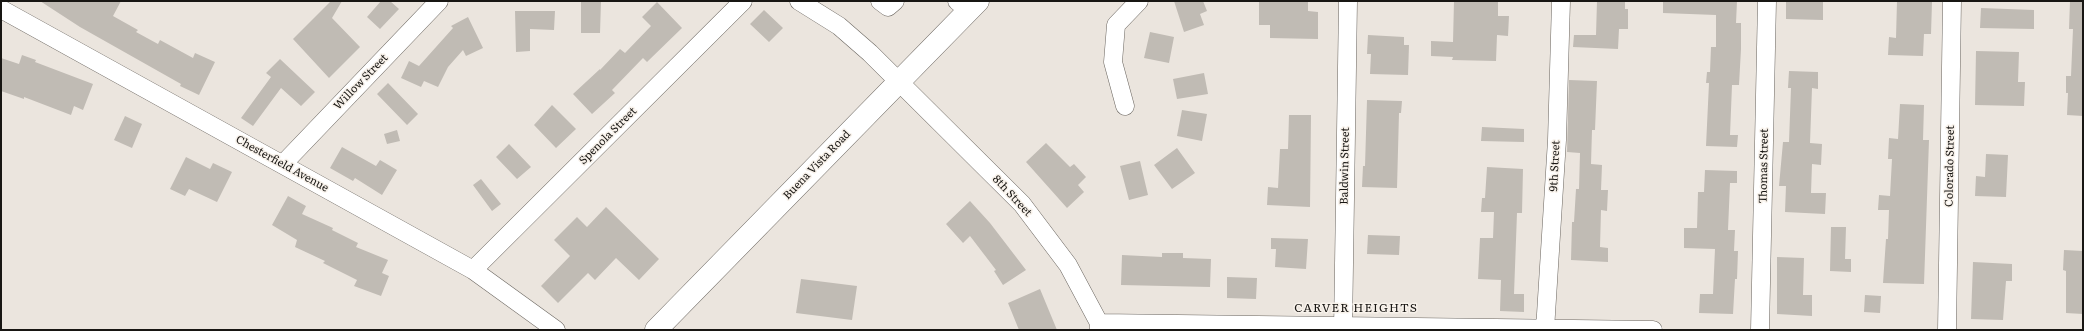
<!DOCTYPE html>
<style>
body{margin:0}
#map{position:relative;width:2084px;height:331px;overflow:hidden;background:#ebe5de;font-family:Literata,serif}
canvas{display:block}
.frame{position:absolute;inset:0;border:2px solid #181613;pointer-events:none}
</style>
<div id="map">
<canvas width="2084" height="331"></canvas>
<div class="frame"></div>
</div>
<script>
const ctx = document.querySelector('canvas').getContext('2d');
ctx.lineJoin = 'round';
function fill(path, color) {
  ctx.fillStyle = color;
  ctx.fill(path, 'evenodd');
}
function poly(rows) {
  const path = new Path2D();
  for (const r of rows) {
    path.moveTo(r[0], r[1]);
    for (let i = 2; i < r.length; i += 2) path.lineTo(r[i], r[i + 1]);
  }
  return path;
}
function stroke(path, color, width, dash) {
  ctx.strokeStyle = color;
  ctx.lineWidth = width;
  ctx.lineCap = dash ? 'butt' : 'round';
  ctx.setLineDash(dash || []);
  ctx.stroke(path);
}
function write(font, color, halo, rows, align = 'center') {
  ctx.font = font + ' Literata,serif';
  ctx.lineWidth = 3;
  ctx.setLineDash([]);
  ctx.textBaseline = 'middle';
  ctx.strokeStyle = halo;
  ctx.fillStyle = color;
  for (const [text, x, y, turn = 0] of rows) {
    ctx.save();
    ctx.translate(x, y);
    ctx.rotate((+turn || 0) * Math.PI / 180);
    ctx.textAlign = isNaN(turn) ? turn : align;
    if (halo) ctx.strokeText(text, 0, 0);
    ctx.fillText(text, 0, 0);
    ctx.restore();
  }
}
fill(poly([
 [40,1,121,1,113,16,138,30,136,32,158,44,160,40,193,58,195,53,215,62,199,95,180,86,181,84,80,27],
 [331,1,342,1,332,18,360,47,329,78,293,39],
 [381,1,390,1,399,9,380,29,367,17],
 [581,1,601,1,600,33,581,33],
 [1174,1,1203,1,1207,11,1200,14,1204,25,1184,32],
 [1259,1,1308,1,1308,11,1318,12,1318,39,1270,38,1270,25,1259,25],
 [1454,1,1498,1,1498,16,1509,16,1508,36,1497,35,1496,61,1452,60,1453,57,1431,56,1431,41,1453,42],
 [1597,1,1625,1,1625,9,1628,9,1628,29,1619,29,1618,49,1573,47,1574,35,1596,35],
 [1663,1,1737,1,1736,23,1741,23,1741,49,1739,85,1732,85,1730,135,1738,135,1737,147,1706,146,1709,83,1706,83,1707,72,1710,72,1711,47,1716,47,1716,15,1663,13],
 [1786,1,1823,1,1823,20,1786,19],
 [1897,1,1932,2,1931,34,1924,34,1923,56,1888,55,1889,37,1896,38],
 [2070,1,2083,1,2083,116,2067,115,2068,93,2066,93,2066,76,2071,76,2073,29,2069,29],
 [657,2,682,28,647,62,643,58,612,90,615,93,592,114,573,94,600,69,600,70,620,49,625,53,651,26,642,17],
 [1981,8,2034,10,2034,29,1980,28],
 [764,10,783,28,769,42,750,24],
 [515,11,555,11,554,30,530,29,530,51,516,52],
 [468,17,483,48,466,56,463,50,448,67,438,87,424,81,421,87,401,78,409,61,419,66,453,28,451,26],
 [1150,32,1174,37,1169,63,1144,58],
 [1368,35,1404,37,1404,45,1409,45,1408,75,1370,74,1371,54,1367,54],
 [1976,51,2019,52,2018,82,2025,82,2024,106,1975,105],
 [22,55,36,60,35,62,93,84,83,110,74,106,71,115,24,97,24,99,1,91,1,58,19,64],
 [280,59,315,92,301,106,281,88,253,126,241,118,271,77,266,73],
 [1789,71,1818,72,1818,89,1812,88,1810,143,1822,144,1821,165,1812,164,1811,193,1826,193,1825,214,1785,212,1786,186,1779,186,1783,142,1789,142,1791,88,1788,88],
 [1204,73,1208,94,1177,99,1173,79],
 [1569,80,1597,81,1595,130,1592,130,1591,164,1602,165,1601,190,1608,190,1607,211,1601,210,1600,247,1608,248,1608,262,1571,260,1572,222,1574,222,1576,189,1579,189,1580,153,1567,152],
 [388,83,418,114,407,125,377,94],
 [1367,100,1402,101,1401,113,1399,113,1397,188,1362,187,1363,166,1365,166],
 [1900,104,1924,105,1923,140,1929,140,1924,284,1883,283,1886,239,1888,239,1889,210,1878,210,1879,195,1890,196,1892,159,1888,159,1889,138,1898,139],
 [552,105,576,129,556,148,534,125],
 [1182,110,1207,114,1202,141,1177,136],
 [1289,115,1311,115,1310,207,1267,205,1268,187,1278,188,1280,149,1288,149],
 [125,116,142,124,132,148,114,140],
 [1482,127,1524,129,1524,142,1481,141],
 [397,130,400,141,387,144,384,134],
 [1046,143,1070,167,1074,164,1086,177,1078,185,1084,192,1067,208,1026,162],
 [509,144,531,167,517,179,496,157],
 [342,147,376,166,380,160,397,170,382,195,355,178,353,181,330,168],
 [1177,148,1195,173,1172,189,1154,165],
 [1986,154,2008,155,2006,197,1975,196,1976,176,1985,177],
 [186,157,210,169,213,163,232,172,217,202,189,189,185,196,170,189],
 [1140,161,1148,195,1129,200,1120,166],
 [1487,167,1523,169,1522,213,1517,213,1514,294,1524,294,1524,312,1500,311,1501,280,1478,279,1480,238,1493,238,1494,212,1481,212,1482,198,1485,198],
 [1705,170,1737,171,1737,183,1730,183,1728,230,1735,230,1734,251,1738,251,1737,279,1735,279,1733,314,1699,313,1700,294,1713,294,1715,249,1684,248,1684,228,1697,228,1698,192,1704,192],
 [481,179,501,204,492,211,473,185],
 [288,196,306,206,302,214,333,228,332,230,358,243,356,247,388,260,382,273,389,276,381,296,354,286,357,280,323,263,325,261,295,247,297,240,272,225],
 [970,201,990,223,1026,270,1003,285,994,271,996,270,970,236,963,243,946,224],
 [606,207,659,259,639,280,616,258,595,280,588,273,558,303,541,286,570,256,554,240,577,217,587,227],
 [1831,227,1846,227,1845,259,1851,259,1851,272,1830,271],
 [1368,235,1400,236,1399,255,1367,254],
 [1271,238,1308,239,1306,269,1275,267,1276,249,1271,249],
 [2064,250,2083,251,2083,314,2066,313,2066,271,2063,270],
 [1162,253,1183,253,1183,258,1211,259,1210,287,1121,285,1122,255,1162,257],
 [1777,257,1804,258,1803,295,1812,295,1812,316,1777,314],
 [1973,262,2012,264,2012,281,2006,281,2003,320,1971,319],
 [1227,277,1257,278,1256,299,1227,298],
 [801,279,857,286,852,320,796,313],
 [1040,289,1057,330,1019,330,1008,303],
 [1865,295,1881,296,1880,313,1864,312]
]), '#c0bbb4');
const minor = poly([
 [799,1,839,26,870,53,1022,204,1068,265,1099,323,1099,330],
 [880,1,888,7,895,1],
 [957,1,968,10],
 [1,9,473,270,556,330],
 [1125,106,1113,62,1116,25,1139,1],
 [283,164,439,1],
 [473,270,743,1],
 [1099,323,1653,330],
 [1343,330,1348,1],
 [1545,330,1557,140,1561,1],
 [1760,330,1767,1],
 [1947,330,1952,1]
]);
const major = poly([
 [656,330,978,1]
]);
stroke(minor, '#6a655f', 19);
stroke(major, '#6a655f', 23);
stroke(minor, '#fff', 18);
stroke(major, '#fff', 22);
write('11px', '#181613', '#f8f2eb', [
 ["Willow Street",361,82,-46],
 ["Spenola Street",608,136,-45],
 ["Chesterfield Avenue",282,164,29],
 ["Buena Vista Road",817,165,-46],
 ["Baldwin Street",1345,166,-89],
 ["9th Street",1555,166,-87],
 ["Thomas Street",1764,166,-89],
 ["Colorado Street",1950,166,-89],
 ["8th Street",1012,196,47]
]);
ctx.letterSpacing = '1px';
write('12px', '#181613', '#f8f2eb', [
 ["CARVER HEIGHTS",1356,308]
]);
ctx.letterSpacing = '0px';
</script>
